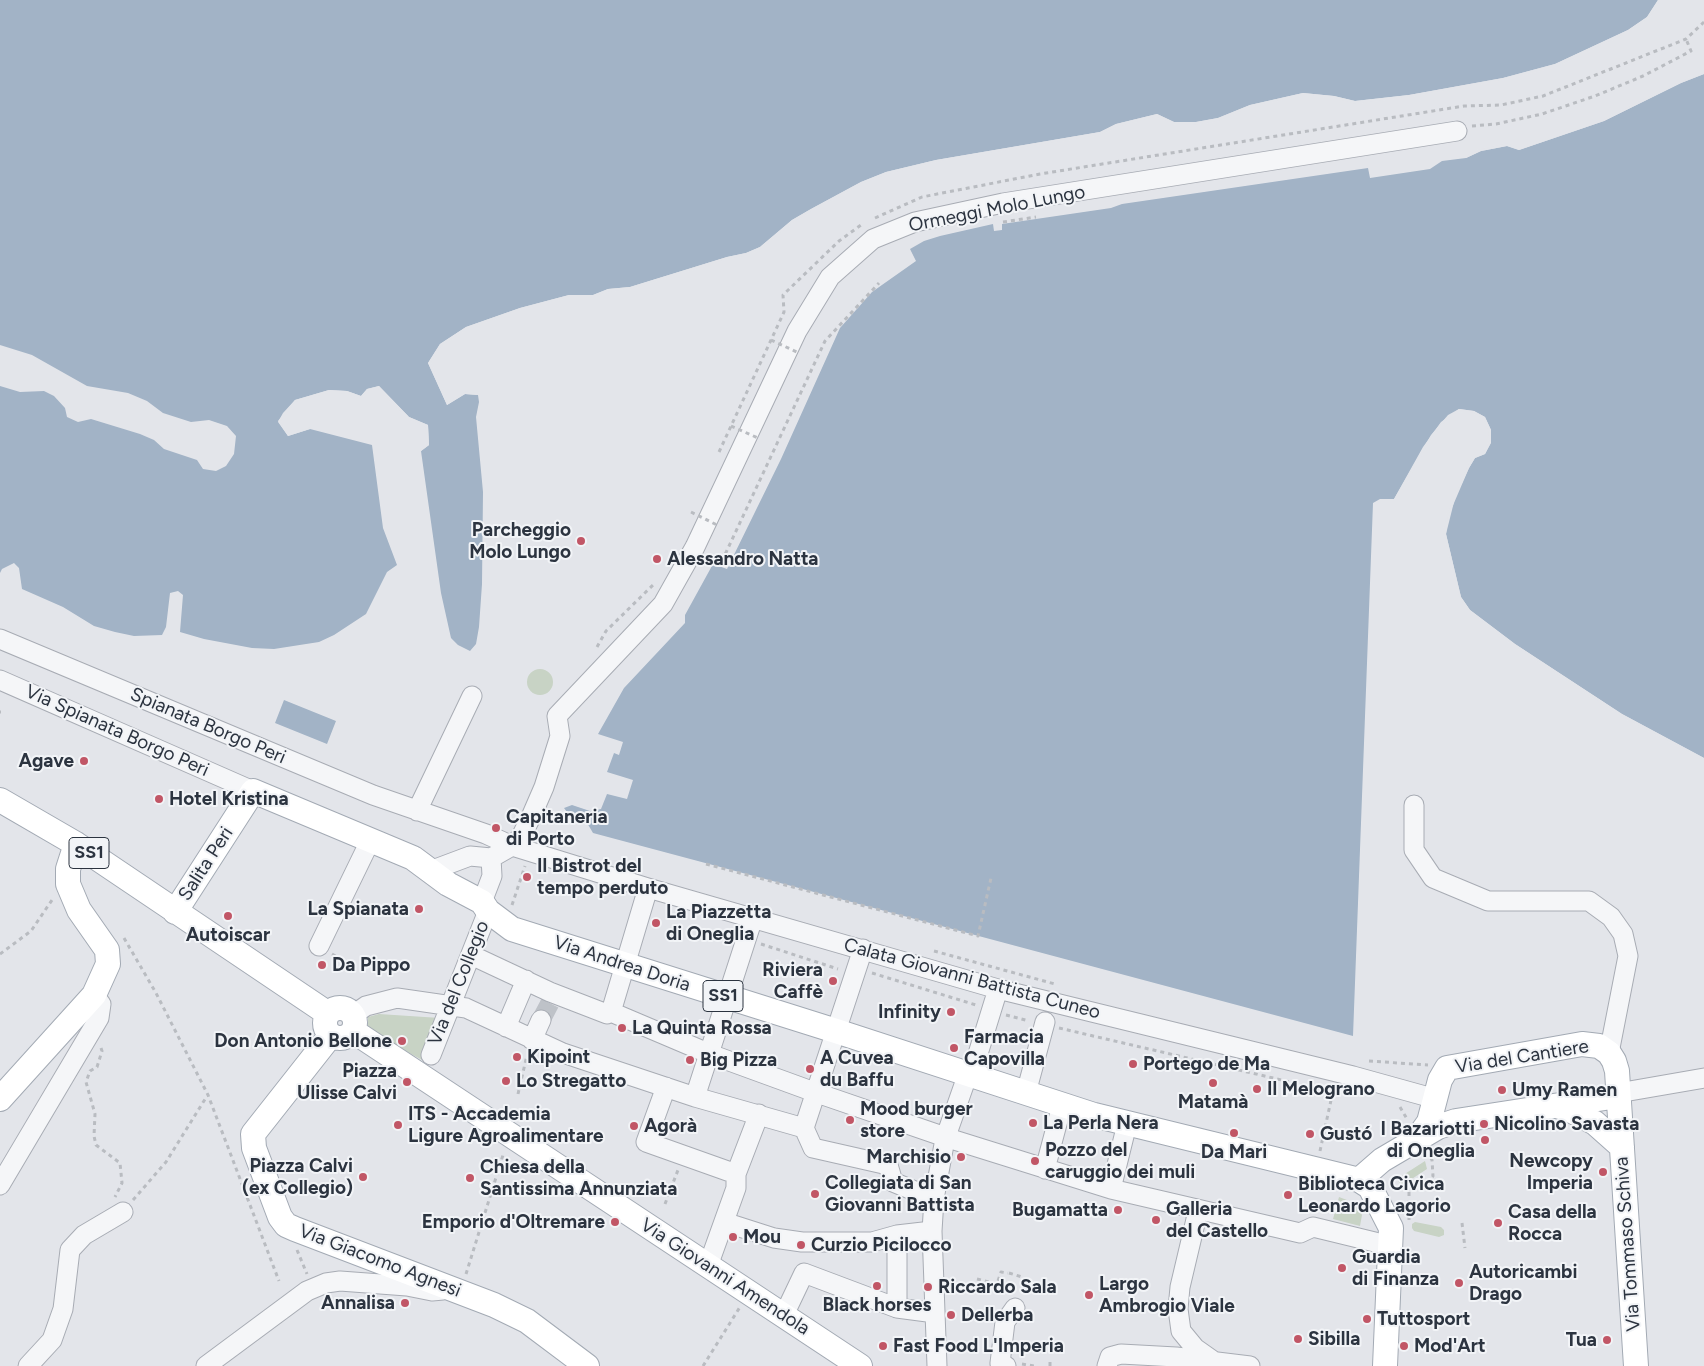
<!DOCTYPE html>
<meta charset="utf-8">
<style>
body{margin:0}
canvas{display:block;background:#e3e5ea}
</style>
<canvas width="1704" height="1366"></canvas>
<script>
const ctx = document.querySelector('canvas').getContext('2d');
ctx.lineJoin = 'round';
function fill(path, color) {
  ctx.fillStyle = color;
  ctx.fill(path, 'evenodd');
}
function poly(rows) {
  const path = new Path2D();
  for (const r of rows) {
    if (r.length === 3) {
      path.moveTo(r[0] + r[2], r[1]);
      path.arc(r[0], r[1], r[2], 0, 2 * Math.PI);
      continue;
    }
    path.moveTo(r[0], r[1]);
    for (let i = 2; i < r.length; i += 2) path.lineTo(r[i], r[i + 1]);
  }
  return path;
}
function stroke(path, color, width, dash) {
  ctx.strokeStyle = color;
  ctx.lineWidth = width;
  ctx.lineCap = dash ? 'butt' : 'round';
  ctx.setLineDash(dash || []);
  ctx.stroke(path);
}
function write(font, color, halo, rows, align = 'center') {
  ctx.font = font + ' Figtree,sans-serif';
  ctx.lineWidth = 4;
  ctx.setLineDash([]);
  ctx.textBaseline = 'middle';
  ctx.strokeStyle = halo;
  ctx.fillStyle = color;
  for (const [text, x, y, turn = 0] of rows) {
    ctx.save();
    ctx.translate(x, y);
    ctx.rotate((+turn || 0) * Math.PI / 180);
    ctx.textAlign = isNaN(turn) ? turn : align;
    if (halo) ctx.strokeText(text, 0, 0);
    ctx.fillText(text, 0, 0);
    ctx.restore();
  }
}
fill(poly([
 [540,682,13],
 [379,1014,440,1018,424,1061,374,1034,368,1028,368,1017],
 [1425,1161,1427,1169,1401,1186,1397,1179],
 [1339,1197,1347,1200,1359,1209,1362,1215,1360,1226,1333,1219],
 [1415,1222,1441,1227,1444,1230,1444,1235,1439,1237,1414,1231,1412,1228,1412,1224]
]), '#c8d3c5');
fill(poly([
 [0,0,1658,0,1647,17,1628,30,1555,64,1503,78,1409,95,1355,101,1334,96,1303,93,1250,105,1218,118,1196,122,1174,122,1157,114,1116,124,1100,132,936,160,886,172,861,182,811,209,792,220,760,247,746,253,727,257,630,287,608,289,593,295,569,295,520,308,466,327,440,344,428,363,447,405,465,394,478,395,479,402,476,417,483,492,482,584,479,627,476,644,470,651,458,645,451,638,441,593,421,451,429,445,428,425,409,417,379,386,367,389,361,396,347,391,329,390,295,400,278,421,288,436,310,429,372,445,383,528,397,565,387,572,366,614,334,635,319,642,274,649,252,648,204,639,180,632,183,595,178,591,170,593,166,627,162,635,134,636,115,632,94,626,63,607,22,589,19,568,14,563,2,569,0,573],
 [1704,74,1704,758,1622,714,1515,644,1470,610,1461,597,1446,534,1455,498,1469,468,1475,458,1485,454,1491,443,1491,430,1485,417,1474,411,1459,409,1441,422,1423,447,1394,499,1380,499,1373,503,1353,1036,593,833,586,821,570,816,564,808,572,805,590,811,601,809,607,794,627,799,633,780,607,772,614,753,619,755,623,742,598,734,624,688,685,623,685,615,713,564,727,569,781,459,840,328,872,292,916,261,910,249,924,241,940,236,993,224,994,231,1002,230,1002,224,1111,208,1122,204,1368,168,1370,178,1430,169,1442,161,1466,158,1481,151,1507,146,1519,150,1604,121,1681,83],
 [284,700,336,721,327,744,275,723]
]), '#a2b3c6');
fill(poly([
 [1658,0,1660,0,1657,8,1649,18,1629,32,1556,67,1504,80,1409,97,1355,104,1333,98,1304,95,1251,107,1219,121,1196,125,1173,124,1156,117,1117,127,1100,135,936,162,886,175,862,184,812,211,793,223,761,249,747,256,728,259,631,289,608,292,594,297,570,297,521,310,467,329,442,346,431,363,448,402,465,391,480,393,478,395,465,394,447,405,428,363,440,344,466,327,520,308,569,295,593,295,608,289,630,287,727,257,746,253,760,247,792,220,811,209,861,182,886,172,936,160,1100,132,1116,124,1157,114,1174,122,1196,122,1218,118,1250,105,1303,93,1334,96,1355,101,1409,95,1503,78,1555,64,1628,30,1647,17],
 [1704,72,1704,74,1681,83,1604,121,1519,150,1507,146,1481,151,1466,158,1466,155,1480,149,1507,143,1519,147,1603,119,1680,81],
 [0,345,32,355,87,386,128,393,147,401,163,413,191,422,209,420,227,426,236,436,234,454,226,466,216,471,203,469,197,460,164,449,154,440,140,434,91,419,78,422,67,417,65,408,54,396,44,391,20,392,0,386],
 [379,386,409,417,428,425,429,445,421,451,419,450,426,444,425,427,407,419,378,389,368,391,361,399,346,394,329,393,296,402,281,422,285,429,288,433,310,427,310,429,288,436,278,422,283,413,295,400,329,390,347,391,361,396,367,389],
 [1459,409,1474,411,1485,417,1491,430,1491,442,1485,454,1475,458,1469,468,1448,517,1446,534,1461,597,1470,610,1515,644,1622,714,1704,758,1704,760,1620,716,1514,646,1469,612,1459,598,1443,533,1446,516,1467,466,1473,456,1483,452,1489,442,1488,431,1483,419,1473,413,1459,412,1450,417,1433,436,1406,485,1396,499,1394,499,1431,435,1448,415]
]), '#e3e5ea');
stroke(poly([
 [541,1020,551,1001]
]), '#bec2c8', 19, [19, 9]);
const minor = poly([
 [0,639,373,795,486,834,512,846,648,888,998,989,1353,1076,1436,1099],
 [0,680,253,791],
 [1414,805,1414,850,1433,878,1488,901,1589,901,1611,917,1623,934,1628,956,1609,1053],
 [417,811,472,696],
 [491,858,512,846,521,837,531,817,544,787,560,736,557,716,663,604,695,547,797,331,830,277,873,239,915,222,1003,203,1457,131],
 [430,871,470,856,491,858],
 [648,888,611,1012,710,1054,817,1093,951,1139,1111,1189],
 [482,902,492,876,491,858],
 [319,946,371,839],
 [863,949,804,1128,813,1148,888,1165,893,1182,934,1199],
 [471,955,550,992,607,1014,611,1012],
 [353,1015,366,1006,397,998,466,1008,563,1053,695,1097,804,1128],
 [506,1027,526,980],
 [532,1040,541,1020],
 [431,1055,488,911],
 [973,1070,998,989],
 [666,1087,646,1142,736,1174,759,1114],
 [1026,1093,1045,1022],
 [1618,1093,1704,1078],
 [695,1097,753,918],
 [1127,1124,1111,1189,1300,1233,1313,1227,1391,1246],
 [1045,1169,1062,1105],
 [0,1185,99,1018,101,1004,94,995],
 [1198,1211,1180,1287,1178,1309,1181,1331,1195,1348,1212,1360],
 [724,1222,774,1238,802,1242,872,1242,897,1235,932,1231],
 [897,1235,897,1308],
 [708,1266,736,1188,736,1174],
 [784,1315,804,1273,897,1308,935,1313],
 [28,1366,52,1340,63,1309,70,1250,84,1235,123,1212],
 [206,1366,307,1291,326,1283,340,1281,407,1286,432,1291,443,1290],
 [937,1366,932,1231,934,1199,945,1139,964,1085],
 [1006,1366,1000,1363,1005,1322,1015,1308],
 [1107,1366,1110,1357,1121,1354,1176,1357,1250,1366]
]);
const major = poly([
 [0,800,76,844,327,1013],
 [175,912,253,791,413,858,448,884,482,902,488,911,512,929,836,1031,1094,1115,1359,1180,1370,1187,1391,1228,1385,1366],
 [340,1023,15],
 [353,1031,860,1366],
 [331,1035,253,1134,254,1148,280,1217,286,1225,295,1229,494,1305,527,1321,587,1366],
 [0,1099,94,995,108,964,107,950,79,910,68,884,68,869,76,844],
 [1557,1106,1570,1110,1595,1123,1622,1147],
 [1419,1136,1429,1122,1440,1080,1447,1068,1582,1044,1599,1046,1609,1053,1614,1061,1617,1071,1636,1366],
 [1359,1180,1382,1160,1438,1127,1456,1121,1618,1096]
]);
stroke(minor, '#a8acb4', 21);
stroke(major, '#a3aab4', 26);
stroke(poly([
 [1472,126,1496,124,1542,114,1595,96,1643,76,1691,51,1686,39],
 [875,218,922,197,1040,174,1464,106,1501,105,1543,96,1686,39,1704,22],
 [1003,222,1036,217],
 [719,452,784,312,783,295,839,241,861,225],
 [722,561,825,341,879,283],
 [597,647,606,631,653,585],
 [0,712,1,712],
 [706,864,978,936,991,878],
 [512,905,525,866],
 [124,938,156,993,208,1095,279,1281],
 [761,944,838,969],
 [934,951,1055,984],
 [0,954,31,931,52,900],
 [332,954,339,958],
 [872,973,976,1005],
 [1006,1015,1029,1021],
 [1059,1028,1333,1092],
 [101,1048,102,1051,97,1067,90,1071,86,1082,95,1114,94,1136,96,1145,120,1163,122,1183,115,1197],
 [1369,1061,1428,1065],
 [518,1094,527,1055],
 [1400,1107,1407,1119],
 [1320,1151,1333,1091],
 [133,1200,166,1162,207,1096],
 [665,1204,678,1170],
 [1409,1220,1409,1192,1428,1182,1433,1176,1432,1160,1428,1153],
 [1462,1223,1465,1248],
 [297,1250,307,1274],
 [1009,1273,1022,1277],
 [466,1274,503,1155],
 [977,1279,997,1284,1001,1272,1008,1273],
 [1022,1364,1034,1366],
 [703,1366,740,1307],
 [1050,1366,1050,1362]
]), '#b9bcc1', 3, [4, 4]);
stroke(minor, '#f5f6f8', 19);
stroke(major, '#fff', 24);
stroke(poly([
 [771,340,799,353],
 [731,426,758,438],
 [691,512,719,526]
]), '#b9bcc1', 3, [4, 4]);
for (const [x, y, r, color] of [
 [581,541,5,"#c15666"],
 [657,559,5,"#c15666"],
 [84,761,5,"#c15666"],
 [159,799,5,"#c15666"],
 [496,828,5,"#c15666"],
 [527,877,5,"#c15666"],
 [419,909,5,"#c15666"],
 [228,916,5,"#c15666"],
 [656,923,5,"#c15666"],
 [322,965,5,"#c15666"],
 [833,981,5,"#c15666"],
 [951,1012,5,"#c15666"],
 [622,1028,5,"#c15666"],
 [402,1041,5,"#c15666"],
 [954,1048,5,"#c15666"],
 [517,1057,5,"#c15666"],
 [690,1060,5,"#c15666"],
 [1133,1064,5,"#c15666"],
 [810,1069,5,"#c15666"],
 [506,1081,5,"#c15666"],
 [407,1082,5,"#c15666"],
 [1213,1083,5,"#c15666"],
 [1257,1089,5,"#c15666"],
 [1502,1090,5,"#c15666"],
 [850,1120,5,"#c15666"],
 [1033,1123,5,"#c15666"],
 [1484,1124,5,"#c15666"],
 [398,1125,5,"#c15666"],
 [634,1126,5,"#c15666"],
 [1234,1133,5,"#c15666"],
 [1310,1134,5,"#c15666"],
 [1485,1140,5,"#c15666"],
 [961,1157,5,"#c15666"],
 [1035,1161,5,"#c15666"],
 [1603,1172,5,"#c15666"],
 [363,1177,5,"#c15666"],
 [470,1178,5,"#c15666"],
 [815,1194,5,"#c15666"],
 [1288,1195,5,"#c15666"],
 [1118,1210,5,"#c15666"],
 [1156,1220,5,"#c15666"],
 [615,1222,5,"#c15666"],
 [1498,1223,5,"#c15666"],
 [733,1237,5,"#c15666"],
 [801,1245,5,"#c15666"],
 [1342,1268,5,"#c15666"],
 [1459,1283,5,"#c15666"],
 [877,1286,5,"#c15666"],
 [928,1287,5,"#c15666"],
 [1089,1295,5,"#c15666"],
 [405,1303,5,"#c15666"],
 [951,1315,5,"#c15666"],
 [1367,1319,5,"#c15666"],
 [1298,1339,5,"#c15666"],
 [1607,1340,5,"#c15666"],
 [883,1346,5,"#c15666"],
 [1404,1346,5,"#c15666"]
]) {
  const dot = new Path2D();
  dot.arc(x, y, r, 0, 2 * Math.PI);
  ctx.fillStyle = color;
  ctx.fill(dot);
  stroke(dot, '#f2f4f7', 2);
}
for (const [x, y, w] of [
 [89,853,40],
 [723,996,40]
]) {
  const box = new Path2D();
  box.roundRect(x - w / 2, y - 15.5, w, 31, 4);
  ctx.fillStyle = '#f2f4f7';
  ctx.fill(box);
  stroke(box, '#2c3440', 1);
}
write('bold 18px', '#2c3440', null, [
 ["SS1",89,853],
 ["SS1",723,996]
]);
write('19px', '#2c3440', '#f2f4f7', [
 ["Ormeggi Molo Lungo",997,209,-11],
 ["Spianata Borgo Peri",208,726,23],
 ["Via Spianata Borgo Peri",117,731,24],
 ["Salita Peri",206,864,-57],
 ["Via Andrea Doria",622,964,18],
 ["Calata Giovanni Battista Cuneo",972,979,15],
 ["Via del Collegio",459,983,-68],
 ["Via del Cantiere",1522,1057,-9],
 ["Via Tommaso Schiva",1628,1244,-94],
 ["Via Giacomo Agnesi",380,1261,21],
 ["Via Giovanni Amendola",725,1277,33]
]);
write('bold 19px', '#2c3440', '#f2f4f7', [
 ["Parcheggio",571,530,"right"],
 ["Molo Lungo",571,552,"right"],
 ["Alessandro Natta",667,559],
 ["Agave",74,761,"right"],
 ["Hotel Kristina",169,799],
 ["Capitaneria",506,817],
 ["di Porto",506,839],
 ["Il Bistrot del",537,866],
 ["tempo perduto",537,888],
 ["La Spianata",409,909,"right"],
 ["La Piazzetta",666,912],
 ["di Oneglia",666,934],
 ["Autoiscar",228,935,"center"],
 ["Da Pippo",332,965],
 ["Riviera",823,970,"right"],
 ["Caffè",823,992,"right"],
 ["Infinity",941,1012,"right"],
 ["La Quinta Rossa",632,1028],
 ["Farmacia",964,1037],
 ["Capovilla",964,1059],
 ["Don Antonio Bellone",392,1041,"right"],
 ["Kipoint",527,1057],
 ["A Cuvea",820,1058],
 ["du Baffu",820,1080],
 ["Big Pizza",700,1060],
 ["Portego de Ma",1143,1064],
 ["Piazza",397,1071,"right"],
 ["Ulisse Calvi",397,1093,"right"],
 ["Lo Stregatto",516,1081],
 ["Il Melograno",1267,1089],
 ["Umy Ramen",1512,1090],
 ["Matamà",1213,1102,"center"],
 ["Mood burger",860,1109],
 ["store",860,1131],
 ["ITS - Accademia",408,1114],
 ["Ligure Agroalimentare",408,1136],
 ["La Perla Nera",1043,1123],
 ["Nicolino Savasta",1494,1124],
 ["Agorà",644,1126],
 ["I Bazariotti",1475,1129,"right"],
 ["di Oneglia",1475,1151,"right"],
 ["Gustó",1320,1134],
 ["Pozzo del",1045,1150],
 ["caruggio dei muli",1045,1172],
 ["Da Mari",1234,1152,"center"],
 ["Marchisio",951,1157,"right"],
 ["Newcopy",1593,1161,"right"],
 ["Imperia",1593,1183,"right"],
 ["Piazza Calvi",353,1166,"right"],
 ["(ex Collegio)",353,1188,"right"],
 ["Chiesa della",480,1167],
 ["Santissima Annunziata",480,1189],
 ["Collegiata di San",825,1183],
 ["Giovanni Battista",825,1205],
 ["Biblioteca Civica",1298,1184],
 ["Leonardo Lagorio",1298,1206],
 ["Galleria",1166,1209],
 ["del Castello",1166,1231],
 ["Bugamatta",1108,1210,"right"],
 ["Casa della",1508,1212],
 ["Rocca",1508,1234],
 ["Emporio d'Oltremare",605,1222,"right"],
 ["Mou",743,1237],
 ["Curzio Picilocco",811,1245],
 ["Guardia",1352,1257],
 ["di Finanza",1352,1279],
 ["Autoricambi",1469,1272],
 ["Drago",1469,1294],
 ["Largo",1099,1284],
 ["Ambrogio Viale",1099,1306],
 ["Riccardo Sala",938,1287],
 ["Annalisa",395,1303,"right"],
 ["Black horses",877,1305,"center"],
 ["Dellerba",961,1315],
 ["Tuttosport",1377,1319],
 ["Sibilla",1308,1339],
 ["Tua",1597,1340,"right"],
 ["Fast Food L'Imperia",893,1346],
 ["Mod'Art",1414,1346]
], 'left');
</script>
